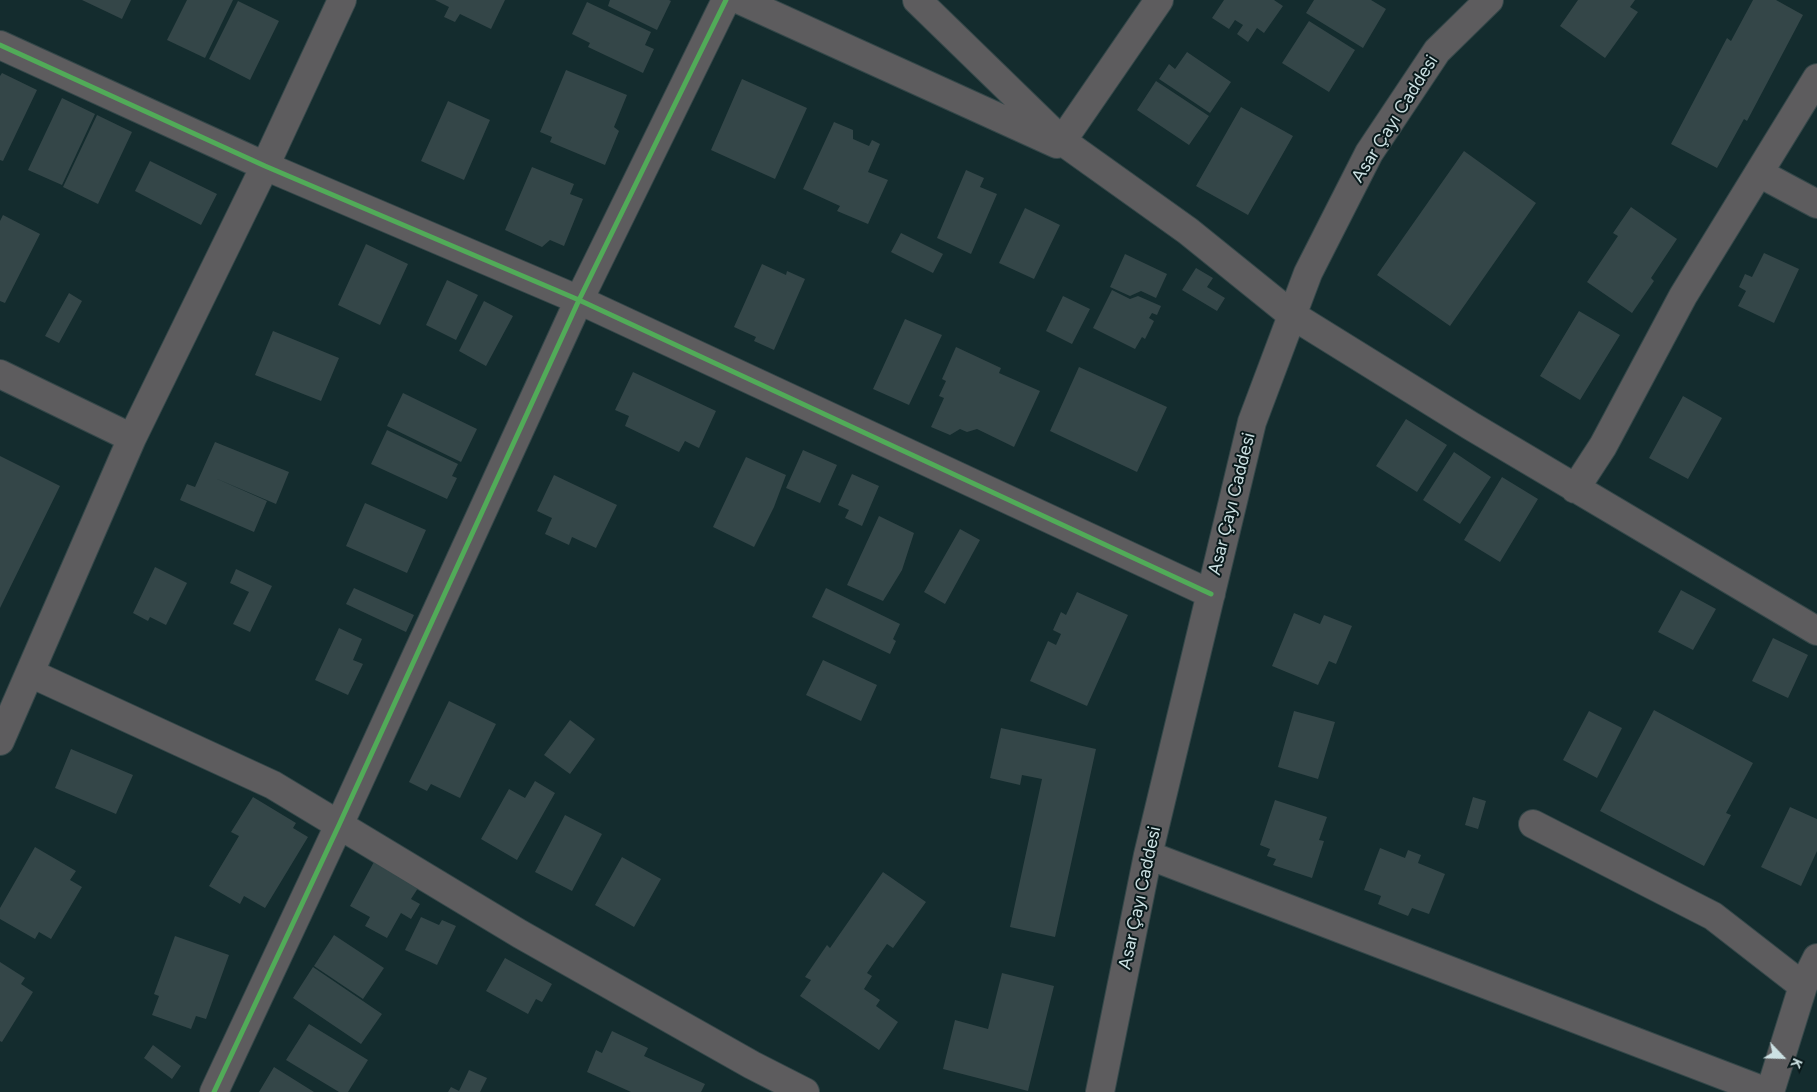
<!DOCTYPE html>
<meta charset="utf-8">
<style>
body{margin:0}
#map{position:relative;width:1817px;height:1092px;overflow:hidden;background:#142c2e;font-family:Figtree,sans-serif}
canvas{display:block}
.north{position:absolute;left:1757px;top:1032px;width:50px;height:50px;-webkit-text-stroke:4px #09191b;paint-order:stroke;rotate:114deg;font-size:14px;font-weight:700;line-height:20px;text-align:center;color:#cce1e3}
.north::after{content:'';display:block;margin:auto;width:18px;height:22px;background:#cce1e3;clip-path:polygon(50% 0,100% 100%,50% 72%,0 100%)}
</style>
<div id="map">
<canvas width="1817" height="1092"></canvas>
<div class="north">K</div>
</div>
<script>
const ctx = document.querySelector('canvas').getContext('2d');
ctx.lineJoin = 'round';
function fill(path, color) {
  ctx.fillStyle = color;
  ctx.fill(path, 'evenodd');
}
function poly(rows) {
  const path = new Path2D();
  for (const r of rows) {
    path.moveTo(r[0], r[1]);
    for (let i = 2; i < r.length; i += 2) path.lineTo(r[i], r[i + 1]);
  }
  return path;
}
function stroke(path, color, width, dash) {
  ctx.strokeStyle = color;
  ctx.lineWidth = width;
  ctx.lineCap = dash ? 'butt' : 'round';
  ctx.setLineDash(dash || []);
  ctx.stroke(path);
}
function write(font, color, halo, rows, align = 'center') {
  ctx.font = font + ' Figtree,sans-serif';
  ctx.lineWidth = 4;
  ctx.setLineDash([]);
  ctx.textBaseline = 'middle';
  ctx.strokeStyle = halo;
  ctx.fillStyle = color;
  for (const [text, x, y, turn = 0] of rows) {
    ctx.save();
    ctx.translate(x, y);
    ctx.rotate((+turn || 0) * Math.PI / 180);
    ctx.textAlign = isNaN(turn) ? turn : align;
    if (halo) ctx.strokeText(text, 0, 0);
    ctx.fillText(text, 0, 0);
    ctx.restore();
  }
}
fill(poly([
 [82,0,131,0,122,19],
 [187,0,233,0,205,58,167,40],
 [435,0,505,0,491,29,460,14,455,22,444,17,449,7],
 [610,0,669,0,671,1,657,30,608,6],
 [1224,0,1274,0,1283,6,1264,33,1257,28,1248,42,1237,34,1243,25,1235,20,1229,29,1212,18],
 [1314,0,1371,0,1386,9,1363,48,1306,13],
 [1578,0,1635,0,1630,7,1638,12,1605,58,1560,26],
 [1753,0,1776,0,1803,15,1747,121,1744,119,1717,168,1671,144,1727,38,1731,41],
 [238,1,279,21,250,80,209,59],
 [587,2,651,32,645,45,654,49,643,73,588,47,590,43,572,34],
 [1309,21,1355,50,1329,92,1282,63],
 [1187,52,1231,82,1210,113,1159,79,1169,64,1175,69],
 [566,70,627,95,614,127,619,131,605,165,550,142,552,137,540,132],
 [2,73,37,90,3,161,0,160,0,76],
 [742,79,807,108,775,179,711,150],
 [1156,81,1209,116,1189,145,1137,110],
 [62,98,95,114,62,185,28,170],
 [448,101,490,120,464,180,421,161],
 [1241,107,1293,136,1248,215,1196,186],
 [97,115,132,132,98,204,63,187],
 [834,122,853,130,853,139,869,146,872,140,880,144,868,172,888,180,868,224,837,211,840,206,803,189],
 [1464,151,1536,203,1450,326,1377,275],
 [150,161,217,194,201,225,135,191],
 [532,167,574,184,570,194,583,199,564,246,550,240,542,247,505,230],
 [966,170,984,178,980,187,997,194,971,254,937,238],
 [1631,207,1677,239,1651,278,1654,281,1632,313,1587,282,1618,236,1613,233],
 [1025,208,1060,225,1034,279,999,263],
 [3,215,40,234,5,303,0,301,0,221],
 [901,233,943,254,933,273,891,252],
 [366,244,408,264,380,325,338,305],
 [1764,253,1799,269,1774,323,1738,306,1746,291,1739,287,1745,274,1752,277],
 [1125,254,1167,274,1156,298,1141,291,1130,296,1110,287],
 [762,264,786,275,787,271,805,279,774,350,754,341,756,337,734,327],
 [1196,268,1213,278,1207,287,1225,298,1217,311,1182,290],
 [447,280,478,295,456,340,426,325],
 [1112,290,1130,299,1138,296,1161,306,1157,315,1152,313,1149,318,1154,321,1145,339,1142,337,1135,349,1093,328],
 [69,293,82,301,59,343,45,336],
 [1063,296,1090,309,1072,344,1046,331],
 [484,301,513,316,486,366,459,351],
 [1579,311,1620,335,1580,400,1540,376],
 [905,319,942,335,909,405,873,389],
 [273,331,339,358,321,401,255,375],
 [956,347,1001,368,999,373,1040,391,1014,447,977,429,967,432,960,429,950,435,931,427,944,398,939,396,946,381,942,379],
 [1079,367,1167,407,1137,472,1050,431],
 [633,372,716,411,699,448,685,441,679,452,625,426,629,416,615,410],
 [403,393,477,429,461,462,387,426],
 [1683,396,1722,418,1688,479,1649,458],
 [1406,419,1447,445,1417,492,1376,466],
 [387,430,458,464,452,476,457,478,447,499,371,464],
 [215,442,289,472,276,504,215,478,267,501,254,532,180,500,187,484,195,487],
 [803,450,837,465,820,503,786,488],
 [1454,452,1491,477,1460,524,1423,500],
 [0,456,60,486,0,608],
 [746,457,786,475,774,507,754,547,713,527],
 [852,474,879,486,862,526,845,518,849,510,838,505],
 [554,475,617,505,596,548,572,537,569,545,545,534,552,518,537,511],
 [1502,477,1538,499,1500,562,1464,540],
 [365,503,426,530,407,573,346,546],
 [879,516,914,533,902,570,883,601,847,585],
 [960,529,980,540,945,604,924,592],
 [155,567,187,583,166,625,150,617,148,621,133,613],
 [236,569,272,586,250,632,233,624,249,592,230,583],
 [354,588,414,615,406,632,346,604],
 [826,588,900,624,893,639,896,641,890,654,812,617],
 [1681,590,1716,609,1693,650,1658,632],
 [1077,592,1128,615,1087,706,1030,681,1048,641,1056,645,1061,634,1053,630,1061,612,1066,615],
 [1294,613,1320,624,1324,615,1352,626,1336,664,1329,661,1318,685,1272,666],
 [339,628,362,639,353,660,363,664,348,695,315,680],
 [1773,638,1808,655,1788,698,1752,681],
 [823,660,877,685,861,721,806,695],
 [449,701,496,724,460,798,431,784,427,791,409,782],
 [1654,710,1753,763,1726,813,1731,815,1704,866,1600,811],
 [1294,711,1335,722,1318,779,1278,767],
 [1589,711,1622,728,1597,778,1563,760],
 [570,720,595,739,570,774,544,755],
 [1001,728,1096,749,1055,937,1010,927,1042,779,1022,775,1020,785,990,778],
 [71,749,133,775,116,814,55,788],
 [535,781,555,793,517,860,481,839,509,789,525,798],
 [253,797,296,823,293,828,308,837,265,908,244,896,240,904,209,886,239,836,231,832],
 [1473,797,1486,801,1478,829,1465,825],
 [1275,800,1327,817,1319,840,1324,841,1312,878,1273,865,1276,859,1267,856,1270,849,1260,845],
 [1790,807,1817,819,1817,851,1801,886,1761,867],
 [565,815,602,834,572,891,535,872],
 [35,847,76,871,70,880,82,887,51,939,39,932,35,939,0,919,0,908],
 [1380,848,1405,858,1408,850,1421,855,1418,863,1445,874,1429,914,1412,908,1408,916,1378,904,1381,896,1364,890],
 [622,857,661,879,634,927,595,905],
 [375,860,420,885,411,899,420,904,411,919,401,913,387,938,365,926,370,917,350,906],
 [883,872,926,902,893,948,887,944,867,973,872,976,864,989,880,1000,876,1006,898,1022,879,1050,800,996,811,980,805,977,827,945,830,948],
 [421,917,439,925,442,920,456,926,437,965,405,950],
 [334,935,384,968,363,999,314,966],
 [175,936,229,955,206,1019,196,1016,191,1029,152,1015,159,996,154,994],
 [505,958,552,984,542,1002,536,999,528,1014,486,991],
 [0,962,25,978,21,984,33,992,2,1042,0,1041],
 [313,967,382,1014,361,1044,293,998],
 [1002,973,1054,986,1028,1091,943,1069,955,1020,988,1029],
 [309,1024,368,1060,348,1092,339,1092,286,1060],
 [612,1031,648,1048,644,1056,705,1084,701,1092,631,1092,587,1072,596,1050,602,1053],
 [153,1045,181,1066,172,1079,144,1058],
 [274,1067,314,1092,259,1092],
 [469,1070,487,1078,480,1092,448,1092,451,1087,459,1091]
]), '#344648');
const minor = poly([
 [740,0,1057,144],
 [917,0,1062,141,1188,231,1292,315,1471,426,1817,631],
 [0,45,265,166,579,300,1211,594],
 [1062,141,1159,0],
 [1759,173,1817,204],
 [0,374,132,438],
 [1575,489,1603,446,1683,296,1817,78],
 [30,673,273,785,520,934,752,1065,805,1092],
 [0,741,132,438,265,166,342,0],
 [1533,824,1713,916,1803,986],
 [1148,855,1767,1092],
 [214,1092,339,825,579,300,726,0],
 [1100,1092,1148,855,1252,422,1308,273,1369,153,1437,51,1489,0],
 [1770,1092,1803,986,1817,958]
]);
stroke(minor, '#344749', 30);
stroke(minor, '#5d5c5e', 28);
stroke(poly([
 [0,45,265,166,579,300,1211,594],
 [214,1092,339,825,579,300,726,0]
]), '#51ab58', 5);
write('18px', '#cce1e3', '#09191b', [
 ["Asar Çayı Caddesi",1395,119,-58],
 ["Asar Çayı Caddesi",1232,504,-76],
 ["Asar Çayı Caddesi",1140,898,-78]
]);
</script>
